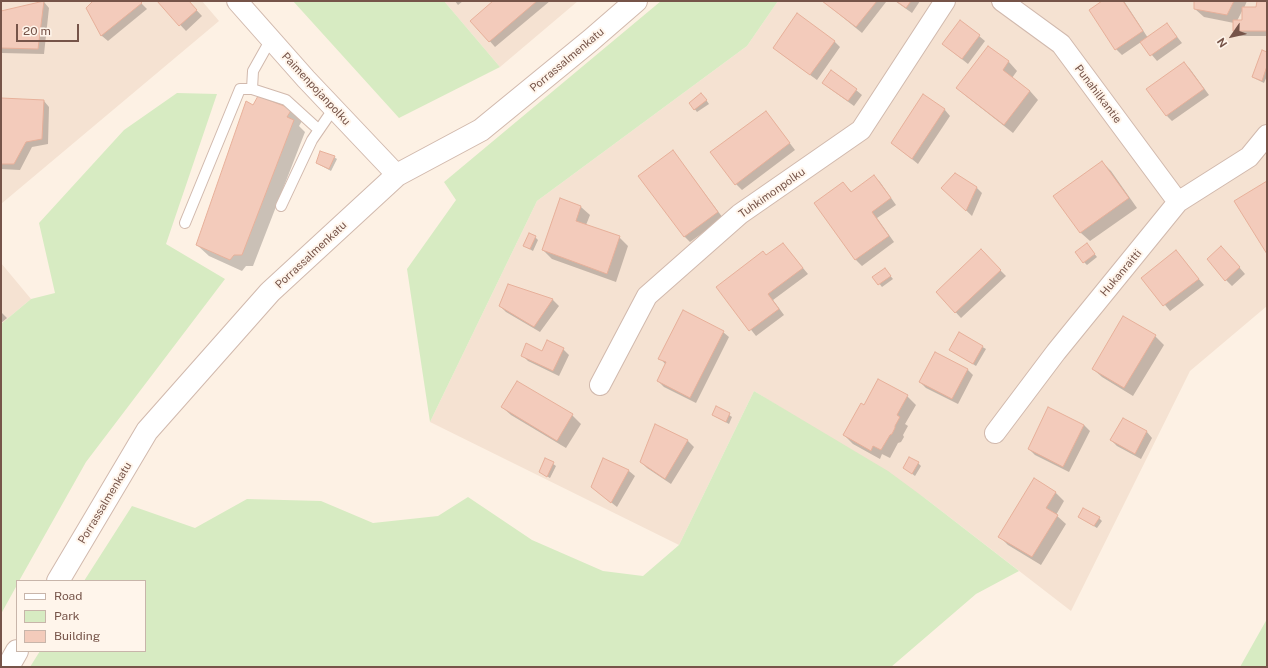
<!DOCTYPE html>
<style>
body{margin:0}
#map{position:relative;width:1268px;height:668px;overflow:hidden;background:#fdf1e4;font-family:"Public Sans",sans-serif}
canvas{display:block}
.frame{position:absolute;inset:0;border:2px solid #765449;pointer-events:none}
.legend{position:absolute;left:16px;top:580px;width:130px;height:72px;box-sizing:border-box;background:#fff5eb;border:1px solid #c8b5aa;margin:0;padding:5px 7px;list-style:none;font-size:12px;color:#765449}
.legend li{display:flex;align-items:center;gap:8px;height:20px}
.legend b{width:20px;border:1px solid #c8b5aa}
.north{position:absolute;left:1212px;top:16px;width:40px;height:40px;-webkit-text-stroke:3px #fff5eb;paint-order:stroke;rotate:236deg;font-size:11px;font-weight:700;line-height:16px;text-align:center;color:#765449}
.north::after{content:'';display:block;margin:auto;width:14px;height:18px;background:#765449;clip-path:polygon(50% 0,100% 100%,50% 72%,0 100%)}
.scale{position:absolute;left:16px;top:24px;width:63px;height:18px;box-sizing:border-box;border:2px solid #765449;border-top:0;padding-left:5px;font-size:12px;line-height:14px;white-space:nowrap;color:#765449;-webkit-text-stroke:3px #fff5eb;paint-order:stroke}
</style>
<div id="map">
<canvas width="1268" height="668"></canvas>
<div class="frame"></div>
<ul class="legend">
<li><b style="height:5px;background:#fff"></b>Road</li>
<li><b style="height:11px;background:#d7ebc2"></b>Park</li>
<li><b style="height:11px;background:#f3cbbb"></b>Building</li>
</ul>
<div class="north">N</div>
<div class="scale">20 m</div>
</div>
<script>
const ctx = document.querySelector('canvas').getContext('2d');
ctx.lineJoin = 'round';
function fill(path, color) {
  ctx.fillStyle = color;
  ctx.fill(path, 'evenodd');
}
function poly(rows) {
  const path = new Path2D();
  for (const r of rows) {
    path.moveTo(r[0], r[1]);
    for (let i = 2; i < r.length; i += 2) path.lineTo(r[i], r[i + 1]);
  }
  return path;
}
function stroke(path, color, width, dash) {
  ctx.strokeStyle = color;
  ctx.lineWidth = width;
  ctx.lineCap = dash ? 'butt' : 'round';
  ctx.setLineDash(dash || []);
  ctx.stroke(path);
}
function write(font, color, halo, rows, align = 'center') {
  ctx.font = font + ' "Public Sans",sans-serif';
  ctx.lineWidth = 4;
  ctx.setLineDash([]);
  ctx.textBaseline = 'middle';
  ctx.strokeStyle = halo;
  ctx.fillStyle = color;
  for (const [text, x, y, turn = 0] of rows) {
    ctx.save();
    ctx.translate(x, y);
    ctx.rotate((+turn || 0) * Math.PI / 180);
    ctx.textAlign = isNaN(turn) ? turn : align;
    if (halo) ctx.strokeText(text, 0, 0);
    ctx.fillText(text, 0, 0);
    ctx.restore();
  }
}
fill(poly([
 [1,1,202,1,219,21,1,204],
 [444,1,578,1,500,67],
 [778,1,1267,1,1267,306,1190,371,1071,611,926,499,754,391,679,545,430,422,537,201,747,46],
 [1,263,31,299,1,324]
]), '#f5e2d2');
fill(poly([
 [293,1,444,1,500,67,399,118],
 [661,1,778,1,747,46,537,201,430,422,407,269,456,200,444,182],
 [177,93,217,94,166,244,225,279,86,462,19,581,17,581,17,585,1,614,1,324,31,299,55,293,39,223,124,130],
 [754,391,888,471,926,499,1019,571,976,594,891,667,30,667,40,651,145,651,145,581,84,581,132,506,195,528,247,499,321,501,373,523,438,516,468,497,532,540,603,571,643,576,679,545],
 [1267,619,1267,667,1240,667]
]), '#d7ebc2');
fill(poly([
 [95,1,139,1,147,9,108,41,102,36,88,8],
 [158,1,188,1,202,16,186,31],
 [455,1,463,1,458,5],
 [495,1,550,1,495,47,472,21],
 [823,1,884,1,886,2,862,33],
 [895,1,920,1,912,13],
 [1104,1,1124,1,1148,38,1167,24,1182,43,1157,61,1141,42,1122,55,1116,49],
 [1195,1,1247,1,1244,8,1257,8,1258,1,1267,1,1267,36,1240,36,1234,30,1234,23,1204,17,1195,9],
 [1243,9,1243,21,1237,21],
 [44,2,49,8,44,54,2,53,1,12],
 [979,36,985,41,968,64,949,49],
 [834,41,840,47,817,80,780,53,774,48],
 [989,47,1009,62,1017,71,1012,78,1030,91,1038,100,1013,133,966,96,957,88],
 [1267,53,1267,76,1264,83,1256,79,1253,77],
 [1184,63,1190,69,1209,95,1172,121,1167,116],
 [823,83,856,90,862,95,854,106,829,88],
 [923,95,945,110,950,116,918,164,892,143],
 [704,97,709,104,697,112,690,103],
 [1,99,44,101,49,107,48,144,32,147,20,170,1,169],
 [254,106,291,110,302,121,299,126,305,132,253,266,246,266,242,271,209,256,197,245],
 [766,112,795,150,742,190,736,184],
 [334,157,337,159,331,171,320,165,317,163],
 [678,158,723,218,690,242,684,236],
 [1102,162,1111,171,1137,208,1090,241,1081,233,1055,196],
 [874,176,880,182,896,205,877,218,894,242,862,266,856,260,815,203,843,183,852,192],
 [976,187,982,193,972,216,943,188],
 [561,199,581,207,590,215,586,225,619,237,628,246,616,282,552,259,543,250],
 [535,237,538,240,533,251,524,246],
 [783,244,808,274,773,300,784,315,756,336,717,287,767,256],
 [1089,247,1097,257,1087,265,1084,262],
 [981,251,1006,276,961,318,937,292],
 [1176,252,1204,285,1170,311,1143,278],
 [1227,253,1245,274,1232,286,1226,280],
 [887,272,893,279,882,287,874,277],
 [508,285,553,300,559,306,540,332,506,312,500,306],
 [1,312,7,318,1,323],
 [723,332,729,337,696,403,664,387,658,381,666,365,660,358],
 [959,333,986,349,976,366,950,350],
 [1155,336,1164,345,1133,396,1102,377,1093,369],
 [548,341,563,349,569,355,559,376,528,361,522,355,543,352],
 [967,369,973,375,958,404,926,388,920,382],
 [517,382,572,415,581,424,566,448,511,415,502,407],
 [907,396,916,405,905,424,908,426,903,435,904,437,901,442,898,443,890,458,882,454,880,459,853,444,844,435,864,406],
 [717,407,732,417,729,424,716,417,713,415],
 [1123,419,1147,432,1152,438,1141,459,1117,446,1111,440],
 [656,425,688,441,694,447,671,484,647,468,641,462],
 [1084,425,1090,431,1069,472,1035,455,1029,449],
 [546,459,556,466,550,478,540,472],
 [604,459,629,471,635,476,617,507,592,487],
 [918,463,921,466,915,476,904,468],
 [1055,492,1064,501,1056,515,1066,524,1041,565,1008,545,999,536],
 [1079,517,1099,518,1102,521,1097,528]
]), '#0003');
const building = poly([
 [44,1,38,49,1,48,1,11,44,1],
 [93,1,140,1,142,3,101,36,86,8,93,1],
 [157,1,189,1,197,10,179,26,157,1],
 [493,1,537,1,489,42,470,21,493,1],
 [822,1,877,1,856,27,822,1],
 [896,1,911,1,906,8,896,1],
 [1102,1,1123,1,1143,31,1115,50,1089,10,1102,1],
 [1194,1,1234,1,1227,15,1194,9,1194,1],
 [1257,1,1267,1,1267,31,1233,31,1233,20,1242,20,1242,7,1256,7,1257,1],
 [797,13,835,41,810,75,773,48,797,13],
 [960,20,980,35,962,59,942,44,960,20],
 [1167,23,1177,37,1150,56,1140,42,1167,23],
 [988,46,1009,61,1003,70,1030,91,1004,125,956,88,988,46],
 [1262,50,1267,52,1267,66,1262,81,1252,77,1262,50],
 [1184,62,1204,89,1166,116,1146,89,1184,62],
 [831,70,857,89,848,101,822,83,831,70],
 [701,93,707,100,694,110,689,103,701,93],
 [923,94,945,109,912,159,891,143,923,94],
 [258,96,292,109,287,117,294,120,242,255,234,255,230,260,196,245,246,101,253,105,258,96],
 [1,98,44,100,42,139,26,142,14,164,1,164,1,98],
 [766,111,790,143,735,185,710,152,766,111],
 [673,150,718,212,684,237,638,176,673,150],
 [320,151,335,156,329,169,316,163,320,151],
 [1102,161,1129,198,1080,233,1053,196,1102,161],
 [955,173,977,187,966,211,941,188,955,173],
 [874,175,891,198,872,212,889,236,855,260,814,203,843,182,851,192,874,175],
 [1267,181,1267,254,1234,201,1267,181],
 [560,198,581,206,576,221,620,236,607,274,542,250,560,198],
 [529,233,536,236,530,249,523,246,529,233],
 [783,243,803,268,768,294,779,309,749,331,716,287,763,251,766,255,783,243],
 [1087,243,1095,254,1083,263,1075,252,1087,243],
 [1221,246,1240,267,1225,281,1207,259,1221,246],
 [981,249,1001,270,955,313,936,292,981,249],
 [1176,250,1199,279,1163,306,1141,278,1176,250],
 [885,268,891,276,878,285,872,277,885,268],
 [508,284,553,299,534,327,499,306,508,284],
 [683,310,724,331,690,398,657,381,666,362,658,359,683,310],
 [1123,316,1156,335,1124,388,1092,369,1123,316],
 [959,332,983,346,973,364,949,350,959,332],
 [547,340,564,348,553,371,521,356,526,343,542,351,547,340],
 [935,352,968,369,952,399,919,382,935,352],
 [878,379,908,395,897,415,900,417,895,426,895,428,892,434,890,435,881,450,873,446,871,451,843,435,861,403,864,405,878,379],
 [517,381,573,414,557,441,501,407,517,381],
 [716,406,730,413,726,422,712,415,716,406],
 [1048,407,1084,425,1063,467,1028,449,1048,407],
 [1123,418,1147,431,1135,454,1110,440,1123,418],
 [655,424,688,440,665,479,640,462,655,424],
 [909,457,919,462,912,474,903,468,909,457],
 [545,458,554,462,547,477,539,472,545,458],
 [603,458,629,470,611,503,591,487,603,458],
 [1034,478,1056,492,1046,508,1058,515,1032,557,998,537,1034,478],
 [1083,508,1100,517,1094,526,1078,517,1083,508]
]);
fill(building, '#f3cbbb');
stroke(building, '#e7b09a', 1);
const service = poly([
 [252,89,286,100,319,130],
 [281,206,312,140,334,108],
 [185,223,240,89,252,89,253,71,271,39]
]);
const minor = poly([
 [237,1,306,79,397,175],
 [1002,1,1061,44,1178,202],
 [600,385,647,296,740,214,861,130,945,1],
 [995,433,1056,352,1178,202,1249,157,1267,135]
]);
const tertiary = poly([
 [58,581,147,431,270,292,397,175,481,130,591,40,636,1],
 [8,667,17,651]
]);
stroke(service, '#d1b9ad', 12);
stroke(minor, '#d1b9ad', 22);
stroke(tertiary, '#d1b9ad', 24);
stroke(service, '#fff', 10);
stroke(minor, '#fff', 20);
stroke(tertiary, '#fff', 22);
write('11px', '#765449', '#fff5eb', [
 ["Porrassalmenkatu",567,60,-40],
 ["Paimenpojanpolku",316,89,47],
 ["Punahilkantie",1098,94,53],
 ["Tuhkimonpolku",772,193,-35],
 ["Porrassalmenkatu",311,255,-43],
 ["Hukanraitti",1121,273,-50],
 ["Porrassalmenkatu",105,503,-59]
]);
</script>
